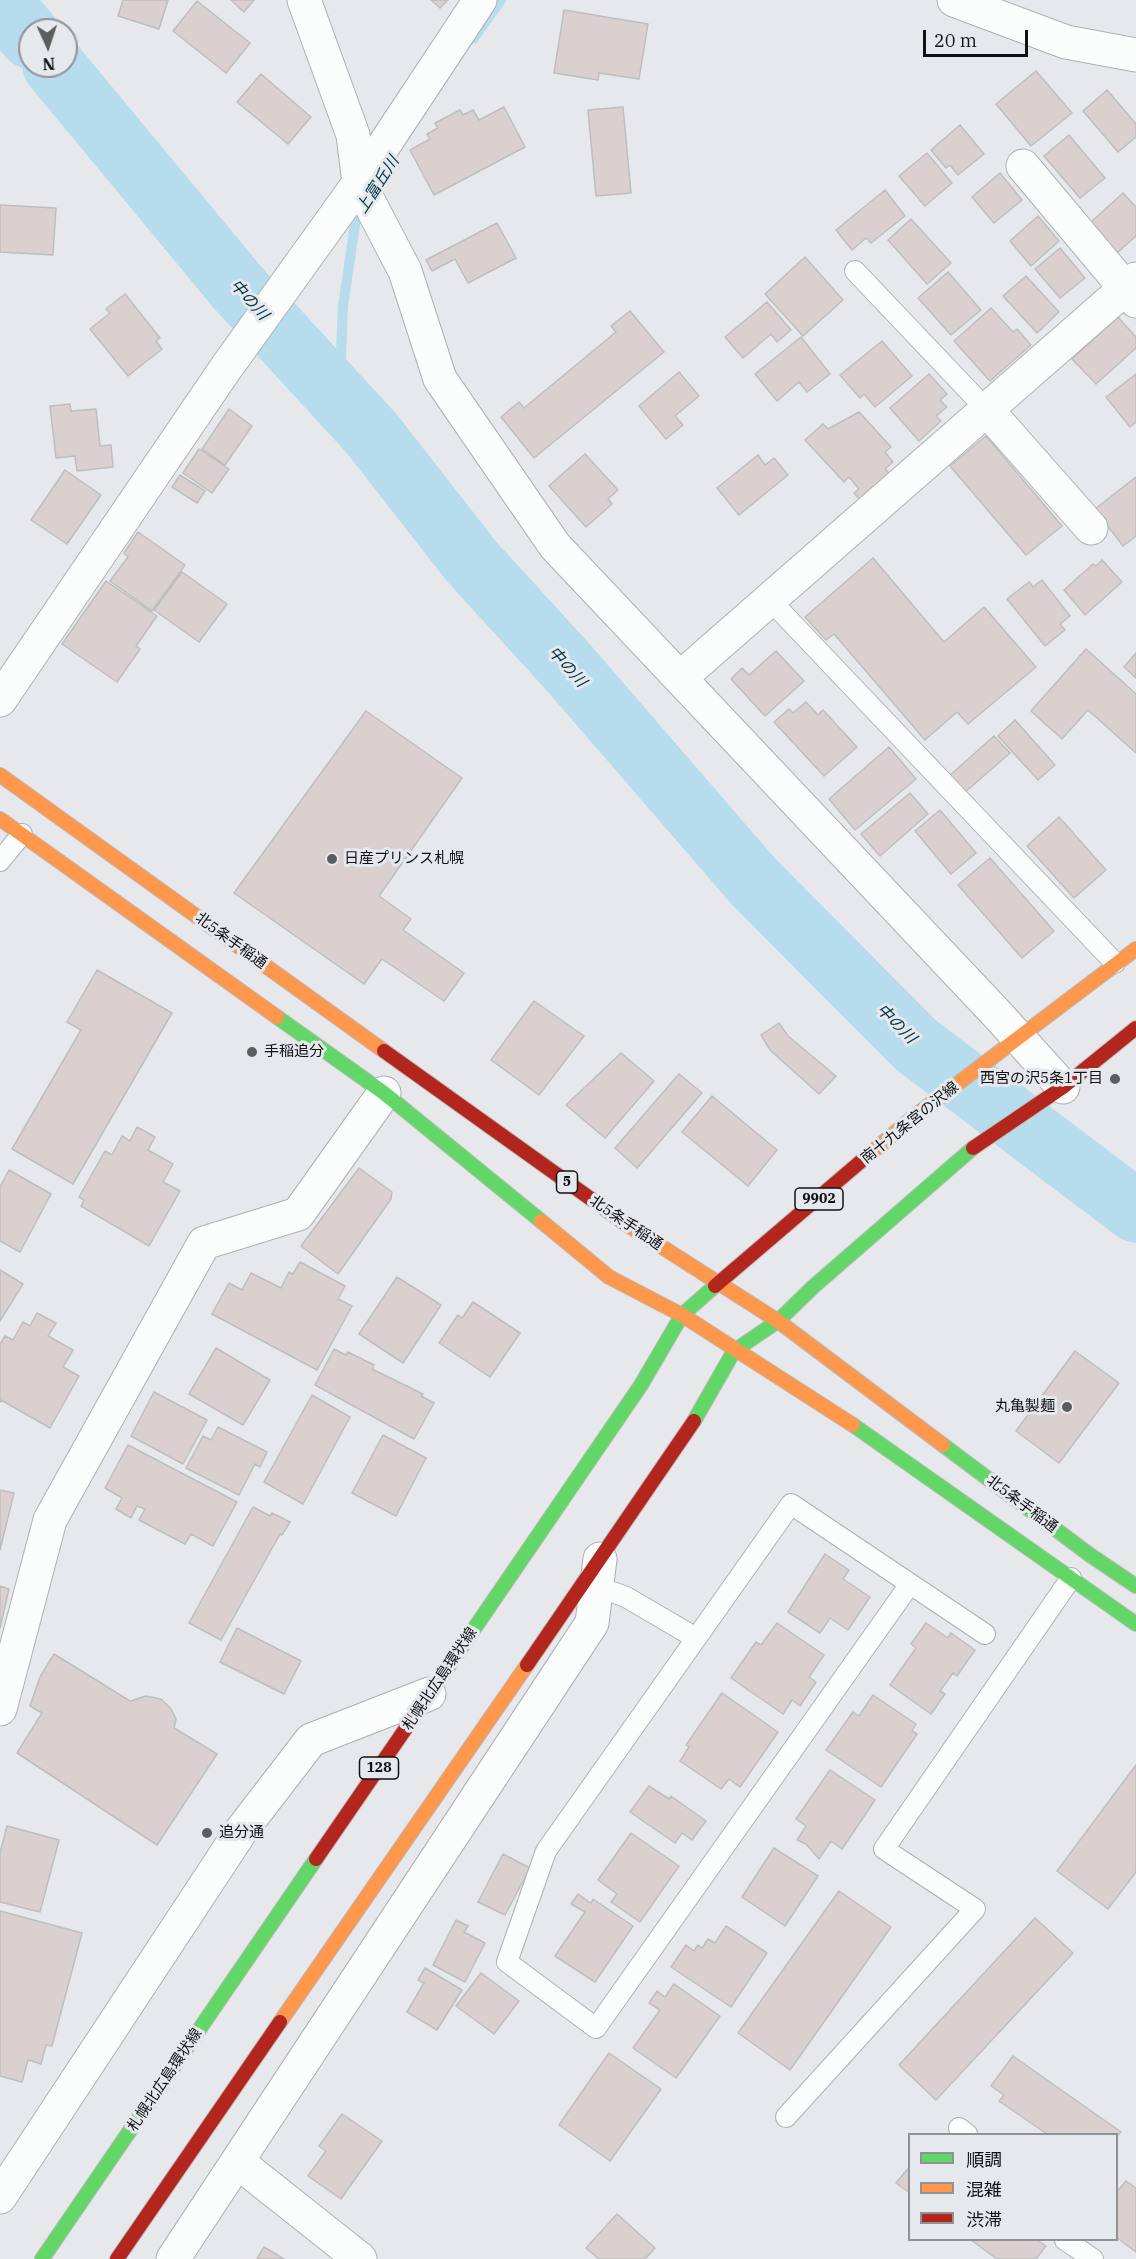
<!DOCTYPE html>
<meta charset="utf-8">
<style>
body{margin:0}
#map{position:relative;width:1136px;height:2259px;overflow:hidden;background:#e6e8eb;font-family:"IBM Plex Serif","Noto Sans JP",serif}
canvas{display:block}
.legend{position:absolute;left:908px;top:2133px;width:210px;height:108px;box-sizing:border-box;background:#e5e8ec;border:2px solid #909295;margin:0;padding:8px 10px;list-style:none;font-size:18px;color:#111213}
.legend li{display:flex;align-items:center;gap:12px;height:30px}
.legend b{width:30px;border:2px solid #909295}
.north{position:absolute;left:18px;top:18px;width:60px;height:60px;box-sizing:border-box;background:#e5e8ec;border:2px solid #909295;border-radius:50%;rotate:177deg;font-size:16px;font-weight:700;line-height:24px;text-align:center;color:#111213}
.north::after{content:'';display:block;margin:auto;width:21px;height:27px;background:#5c5d5f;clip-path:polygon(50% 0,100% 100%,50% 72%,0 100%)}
.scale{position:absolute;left:923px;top:30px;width:105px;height:27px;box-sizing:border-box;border:3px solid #111213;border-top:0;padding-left:8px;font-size:18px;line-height:21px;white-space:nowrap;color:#111213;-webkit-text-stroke:4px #e5e8ec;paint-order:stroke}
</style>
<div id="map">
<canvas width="1136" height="2259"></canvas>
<ul class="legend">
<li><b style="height:8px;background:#63d668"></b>順調</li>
<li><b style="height:8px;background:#ff974d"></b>混雑</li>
<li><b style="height:8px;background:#b3261e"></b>渋滞</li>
</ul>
<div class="north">N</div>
<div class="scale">20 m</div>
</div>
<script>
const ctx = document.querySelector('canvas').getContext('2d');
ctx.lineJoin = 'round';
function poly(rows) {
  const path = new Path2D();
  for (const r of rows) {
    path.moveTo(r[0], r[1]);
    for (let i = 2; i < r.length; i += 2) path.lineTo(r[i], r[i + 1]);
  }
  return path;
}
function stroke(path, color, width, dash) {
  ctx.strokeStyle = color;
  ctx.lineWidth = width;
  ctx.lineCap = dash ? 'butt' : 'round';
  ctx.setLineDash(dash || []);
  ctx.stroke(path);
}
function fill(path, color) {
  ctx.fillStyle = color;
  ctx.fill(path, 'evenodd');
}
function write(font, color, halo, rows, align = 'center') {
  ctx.font = font + ' "IBM Plex Serif","Noto Sans JP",serif';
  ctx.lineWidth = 6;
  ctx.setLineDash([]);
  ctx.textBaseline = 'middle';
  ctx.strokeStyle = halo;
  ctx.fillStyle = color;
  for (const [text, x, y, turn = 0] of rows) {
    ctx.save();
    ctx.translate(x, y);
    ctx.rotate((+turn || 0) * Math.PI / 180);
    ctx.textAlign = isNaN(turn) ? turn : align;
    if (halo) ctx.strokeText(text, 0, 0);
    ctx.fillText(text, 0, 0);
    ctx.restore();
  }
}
stroke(poly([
 [473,39,501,0],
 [339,400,343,306,356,218,364,205]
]), '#b6dcee', 10);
stroke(poly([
 [0,1,30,37],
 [54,66,238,288,372,434,472,562,568,667,753,881,916,1045,1136,1211]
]), '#b6dcee', 63);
const building = poly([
 [123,0,168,0,159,29,118,16,123,0],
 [231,0,254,0,244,12,231,0],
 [431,0,448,0,440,8,431,0],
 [197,1,250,43,226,73,173,31,197,1],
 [564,10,648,24,639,79,599,73,598,80,554,73,564,10],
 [1036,71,1072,113,1031,146,996,104,1036,71],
 [261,74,311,117,288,144,237,102,261,74],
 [1107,90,1136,124,1136,137,1118,152,1083,111,1107,90],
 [504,107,525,147,434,195,410,150,430,139,427,134,438,128,435,123,460,110,463,115,473,110,479,120,504,107],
 [623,107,631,193,596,196,588,110,623,107],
 [960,125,984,154,958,175,950,165,946,168,931,150,960,125],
 [1069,135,1105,178,1080,198,1044,156,1069,135],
 [927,153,952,183,925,206,899,176,927,153],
 [1000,173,1022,200,994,223,972,197,1000,173],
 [885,190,905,216,871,243,866,238,852,250,836,230,885,190],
 [1123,193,1136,207,1136,236,1117,253,1090,223,1123,193],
 [0,205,56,208,53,255,0,252,0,205],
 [1038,216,1059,241,1031,266,1010,241,1038,216],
 [911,219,951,263,927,284,888,240,911,219],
 [497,223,516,258,468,283,455,259,432,271,426,260,497,223],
 [1060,248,1085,278,1060,298,1035,269,1060,248],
 [805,257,843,300,803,336,765,294,805,257],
 [948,272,981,310,951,335,918,298,948,272],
 [1026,276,1059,312,1037,333,1003,296,1026,276],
 [125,294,160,338,156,341,162,349,128,376,90,329,110,313,106,309,125,294],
 [767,302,791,330,777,342,771,334,743,358,725,337,767,302],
 [991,308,1013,332,1017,329,1031,345,990,381,954,341,991,308],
 [630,311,664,352,534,458,501,417,519,402,524,408,616,332,611,326,630,311],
 [1118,317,1136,337,1136,348,1096,384,1072,359,1118,317],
 [801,337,830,374,807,392,799,382,777,401,755,374,801,337],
 [882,341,912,376,875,407,864,394,860,398,840,375,882,341],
 [679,372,699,396,675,416,683,425,666,439,639,406,679,372],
 [929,374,947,394,940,400,947,407,936,416,941,421,919,441,890,408,929,374],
 [1136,374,1136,422,1130,427,1106,397,1136,374],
 [70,404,71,411,96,409,100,446,111,445,113,467,77,471,75,456,56,458,50,406,70,404],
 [229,409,252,426,225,465,202,449,229,409],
 [859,412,891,447,885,452,893,462,885,469,892,476,862,502,854,493,859,489,849,477,844,482,805,440,823,424,828,429,859,412],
 [986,436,1062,526,1026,555,950,466,986,436],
 [199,449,229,469,212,493,183,473,199,449],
 [585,454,618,490,608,499,612,504,586,527,549,486,585,454],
 [758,455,765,465,774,458,788,475,739,515,717,488,758,455],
 [65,470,101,495,67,544,31,520,65,470],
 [180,475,205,491,197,503,172,487,180,475],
 [1136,477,1136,536,1123,546,1095,509,1136,477],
 [138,532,185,565,152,611,110,581,128,557,124,553,138,532],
 [873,558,944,642,984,607,1036,667,968,724,957,712,925,740,834,634,826,640,805,617,873,558],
 [1102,560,1122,582,1085,615,1064,590,1093,564,1096,566,1102,560],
 [182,572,227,604,199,642,154,610,182,572],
 [1042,580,1070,616,1060,624,1065,630,1045,646,1007,599,1029,582,1033,587,1042,580],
 [106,581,157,616,136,646,140,649,117,682,62,644,106,581],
 [1086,649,1136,694,1136,753,1088,710,1062,739,1031,711,1086,649],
 [776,651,804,681,765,716,731,679,742,668,749,675,776,651],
 [1136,653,1136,678,1124,667,1136,653],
 [806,702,818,715,823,710,857,747,824,776,774,722,789,709,793,713,806,702],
 [366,711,462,778,379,896,411,919,403,930,464,973,444,1001,382,959,364,984,234,893,366,711],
 [1015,720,1055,765,1038,780,998,736,1015,720],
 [994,736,1010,753,963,794,948,777,994,736],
 [889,747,916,779,855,830,829,799,889,747],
 [910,793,928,814,880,856,861,834,910,793],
 [940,810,976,853,951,874,915,831,940,810],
 [1059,817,1106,870,1074,898,1027,846,1059,817],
 [990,858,1054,931,1022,958,958,885,990,858],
 [97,970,172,1013,73,1184,12,1149,81,1030,67,1022,97,970],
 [534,1001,584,1036,539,1095,491,1060,534,1001],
 [779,1023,788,1036,836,1076,819,1094,770,1050,761,1035,779,1023],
 [621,1053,654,1081,605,1138,566,1105,621,1053],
 [679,1074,702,1093,637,1168,615,1148,679,1074],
 [712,1096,777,1150,748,1186,682,1132,712,1096],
 [137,1127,155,1137,148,1150,173,1164,163,1182,180,1191,149,1246,81,1206,84,1200,79,1197,105,1151,112,1155,122,1136,130,1141,137,1127],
 [359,1168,392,1192,391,1199,338,1274,301,1246,359,1168],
 [9,1170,51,1194,20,1252,0,1241,0,1187,9,1170],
 [300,1262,345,1286,338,1299,352,1306,317,1370,212,1314,229,1283,242,1290,251,1273,281,1288,289,1272,293,1274,300,1262],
 [0,1270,23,1284,0,1321,0,1270],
 [397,1277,441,1305,403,1363,359,1334,397,1277],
 [473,1302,520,1333,490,1377,439,1343,458,1315,462,1318,473,1302],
 [37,1313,56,1323,48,1336,73,1350,63,1367,79,1376,50,1428,1,1400,0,1402,0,1344,5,1336,13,1340,23,1322,30,1326,37,1313],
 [216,1348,270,1380,243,1425,189,1394,216,1348],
 [334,1349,346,1355,348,1352,374,1365,372,1369,423,1394,421,1396,434,1403,414,1439,315,1385,334,1349],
 [1075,1351,1119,1383,1059,1463,1016,1431,1075,1351],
 [154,1392,207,1420,183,1464,131,1436,154,1392],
 [312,1395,350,1417,303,1504,264,1482,312,1395],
 [218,1427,267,1452,260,1467,255,1464,239,1495,186,1468,203,1436,211,1440,218,1427],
 [383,1435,426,1458,396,1516,352,1493,383,1435],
 [128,1445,237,1502,213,1546,191,1534,185,1544,139,1520,145,1509,137,1506,131,1518,116,1509,122,1498,105,1488,128,1445],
 [0,1490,14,1493,0,1550,0,1490],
 [253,1507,270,1516,272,1513,290,1522,282,1535,280,1534,221,1640,189,1623,253,1507],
 [825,1554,849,1570,843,1579,870,1597,848,1630,830,1618,820,1633,788,1612,825,1554],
 [0,1586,9,1589,0,1628,0,1586],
 [777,1623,824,1655,809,1677,816,1682,800,1706,792,1700,783,1714,731,1678,756,1642,761,1645,777,1623],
 [926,1623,948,1638,951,1633,975,1650,957,1676,953,1673,940,1691,945,1694,931,1714,890,1685,916,1648,911,1644,926,1623],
 [237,1628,301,1661,284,1694,220,1662,237,1628],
 [54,1654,130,1701,146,1696,161,1699,171,1709,176,1719,174,1728,217,1754,157,1845,17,1753,42,1713,30,1706,40,1677,54,1654],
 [722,1693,778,1732,740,1787,729,1779,721,1789,680,1761,689,1747,686,1745,722,1693],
 [873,1695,916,1724,912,1731,917,1734,881,1787,826,1750,853,1712,859,1716,873,1695],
 [1136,1765,1136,1872,1108,1909,1057,1871,1136,1765],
 [830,1770,875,1800,842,1849,831,1841,819,1859,806,1844,797,1840,806,1826,796,1819,830,1770],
 [649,1786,669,1799,671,1796,706,1821,692,1840,682,1833,675,1843,630,1812,649,1786],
 [7,1826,59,1840,40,1912,0,1902,0,1853,7,1826],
 [631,1833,679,1866,640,1922,611,1902,617,1894,598,1880,631,1833],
 [774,1848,818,1876,785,1926,742,1897,774,1848],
 [503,1854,530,1868,505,1915,478,1902,503,1854],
 [839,1891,891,1927,790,2070,738,2033,839,1891],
 [578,1894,591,1903,593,1899,633,1926,595,1982,555,1956,585,1912,571,1904,578,1894],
 [0,1911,82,1933,52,2046,46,2045,41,2064,28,2060,22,2082,0,2076,0,1911],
 [1035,1918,1073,1953,936,2100,899,2065,1035,1918],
 [456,1920,468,1926,464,1932,485,1943,465,1982,433,1965,456,1920],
 [726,1926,767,1953,731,2007,671,1967,686,1945,694,1951,698,1945,702,1948,708,1939,715,1943,726,1926],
 [425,1968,462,1990,437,2030,407,2012,424,1983,418,1980,425,1968],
 [481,1973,519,2001,494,2034,456,2006,481,1973],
 [674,1984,720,2016,676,2078,633,2048,660,2010,649,2003,657,1991,665,1997,674,1984],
 [609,2053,661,2089,610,2161,559,2125,609,2053],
 [1013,2056,1121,2132,1116,2137,1116,2134,1047,2134,999,2101,1004,2095,991,2086,1013,2056],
 [342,2114,382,2141,341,2199,308,2176,326,2151,319,2146,342,2114],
 [910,2166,910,2193,896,2183,910,2166],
 [1126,2181,1136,2188,1136,2252,1116,2237,1116,2193,1126,2181],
 [617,2214,655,2248,645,2259,599,2259,586,2248,617,2214],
 [971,2240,1037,2240,1046,2246,1036,2259,997,2259,971,2240],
 [264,2247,284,2259,257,2259,264,2247]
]);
fill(building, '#dad0d0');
stroke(building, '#bebec0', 1.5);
const lane = poly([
 [855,271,987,410],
 [770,600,1115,963],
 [0,861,22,834],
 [910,1584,596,2028,507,1962,546,1851,791,1504,985,1634],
 [596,1586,626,1597,696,1638],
 [786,2117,975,1909,884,1849,1071,1578],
 [959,2128,967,2134],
 [1065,2240,1093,2259]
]);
const street = poly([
 [304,0,353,135,359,183,405,271,440,379,555,546,997,1014,1063,1087],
 [954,0,1066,42,1136,55],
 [1023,166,1136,301],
 [987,410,1091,528],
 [680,678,1136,279],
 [0,700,226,368,359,183,480,0],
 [0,1709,50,1520,204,1243,298,1214,384,1093],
 [239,2163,360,2259],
 [0,2197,241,1831,311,1740,429,1694],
 [173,2259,592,1623,600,1559]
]);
const fast = poly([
 [277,1017,384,1093,541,1221],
 [694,1421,734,1351,778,1321,813,1287,973,1148],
 [853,1425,1136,1624],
 [943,1445,1090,1555,1136,1586],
 [437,1683,641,1385,682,1315,715,1286],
 [42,2259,316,1859]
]);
const slow = poly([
 [0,775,384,1051],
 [0,819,277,1017],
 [866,1157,916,1115,1136,949],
 [541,1221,609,1277,682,1315,853,1425],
 [626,1224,778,1321,943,1445],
 [280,2022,527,1665]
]);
const jam = poly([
 [384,1051,626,1224],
 [973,1148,1063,1087,1136,1028],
 [715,1286,866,1157],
 [527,1665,694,1421],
 [316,1859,437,1683],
 [117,2259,280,2022]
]);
stroke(lane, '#afb0b2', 22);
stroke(street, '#afb0b2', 35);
stroke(fast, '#bdb9bc', 16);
stroke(slow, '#bdb9bc', 16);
stroke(jam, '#bdb9bc', 16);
stroke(lane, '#fbfcfc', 20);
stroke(street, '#fbfcfc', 33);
stroke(fast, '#63d668', 14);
stroke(slow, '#ff974d', 14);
stroke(jam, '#b3261e', 14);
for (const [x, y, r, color] of [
 [332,859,6,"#5c5d5f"],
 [252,1052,6,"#5c5d5f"],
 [1115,1079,6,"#5c5d5f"],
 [1067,1407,6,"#5c5d5f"],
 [207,1833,6,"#5c5d5f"]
]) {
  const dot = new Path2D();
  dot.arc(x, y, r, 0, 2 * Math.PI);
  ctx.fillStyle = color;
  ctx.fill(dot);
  stroke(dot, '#e5e8ec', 2);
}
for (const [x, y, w] of [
 [567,1182,21],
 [819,1199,48],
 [379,1768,39]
]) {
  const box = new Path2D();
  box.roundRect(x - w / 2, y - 11, w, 22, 4.5);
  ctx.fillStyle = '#e5e8ec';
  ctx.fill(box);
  stroke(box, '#111213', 1.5);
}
write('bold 14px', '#111213', null, [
 ["5",567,1182],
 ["9902",819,1199],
 ["128",379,1768]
]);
write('15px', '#111213', '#e5e8ec', [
 ["日産プリンス札幌",344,859],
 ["手稲追分",264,1052],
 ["西宮の沢5条1丁目",1103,1079,"right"],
 ["丸亀製麺",1055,1407,"right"],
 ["追分通",219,1833]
], 'left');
write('15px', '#111213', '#e5e8ec', [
 ["北5条手稲通",231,941,36],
 ["南十九条宮の沢線",910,1123,-39],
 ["北5条手稲通",626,1223,34],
 ["北5条手稲通",1022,1504,37],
 ["札幌北広島環状線",440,1679,-56],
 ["札幌北広島環状線",165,2080,-56]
]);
write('italic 16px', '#033344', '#e5e8ec', [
 ["上富丘川",378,185,-57],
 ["中の川",249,300,48],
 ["中の川",567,667,48],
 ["中の川",896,1024,45]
]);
</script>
